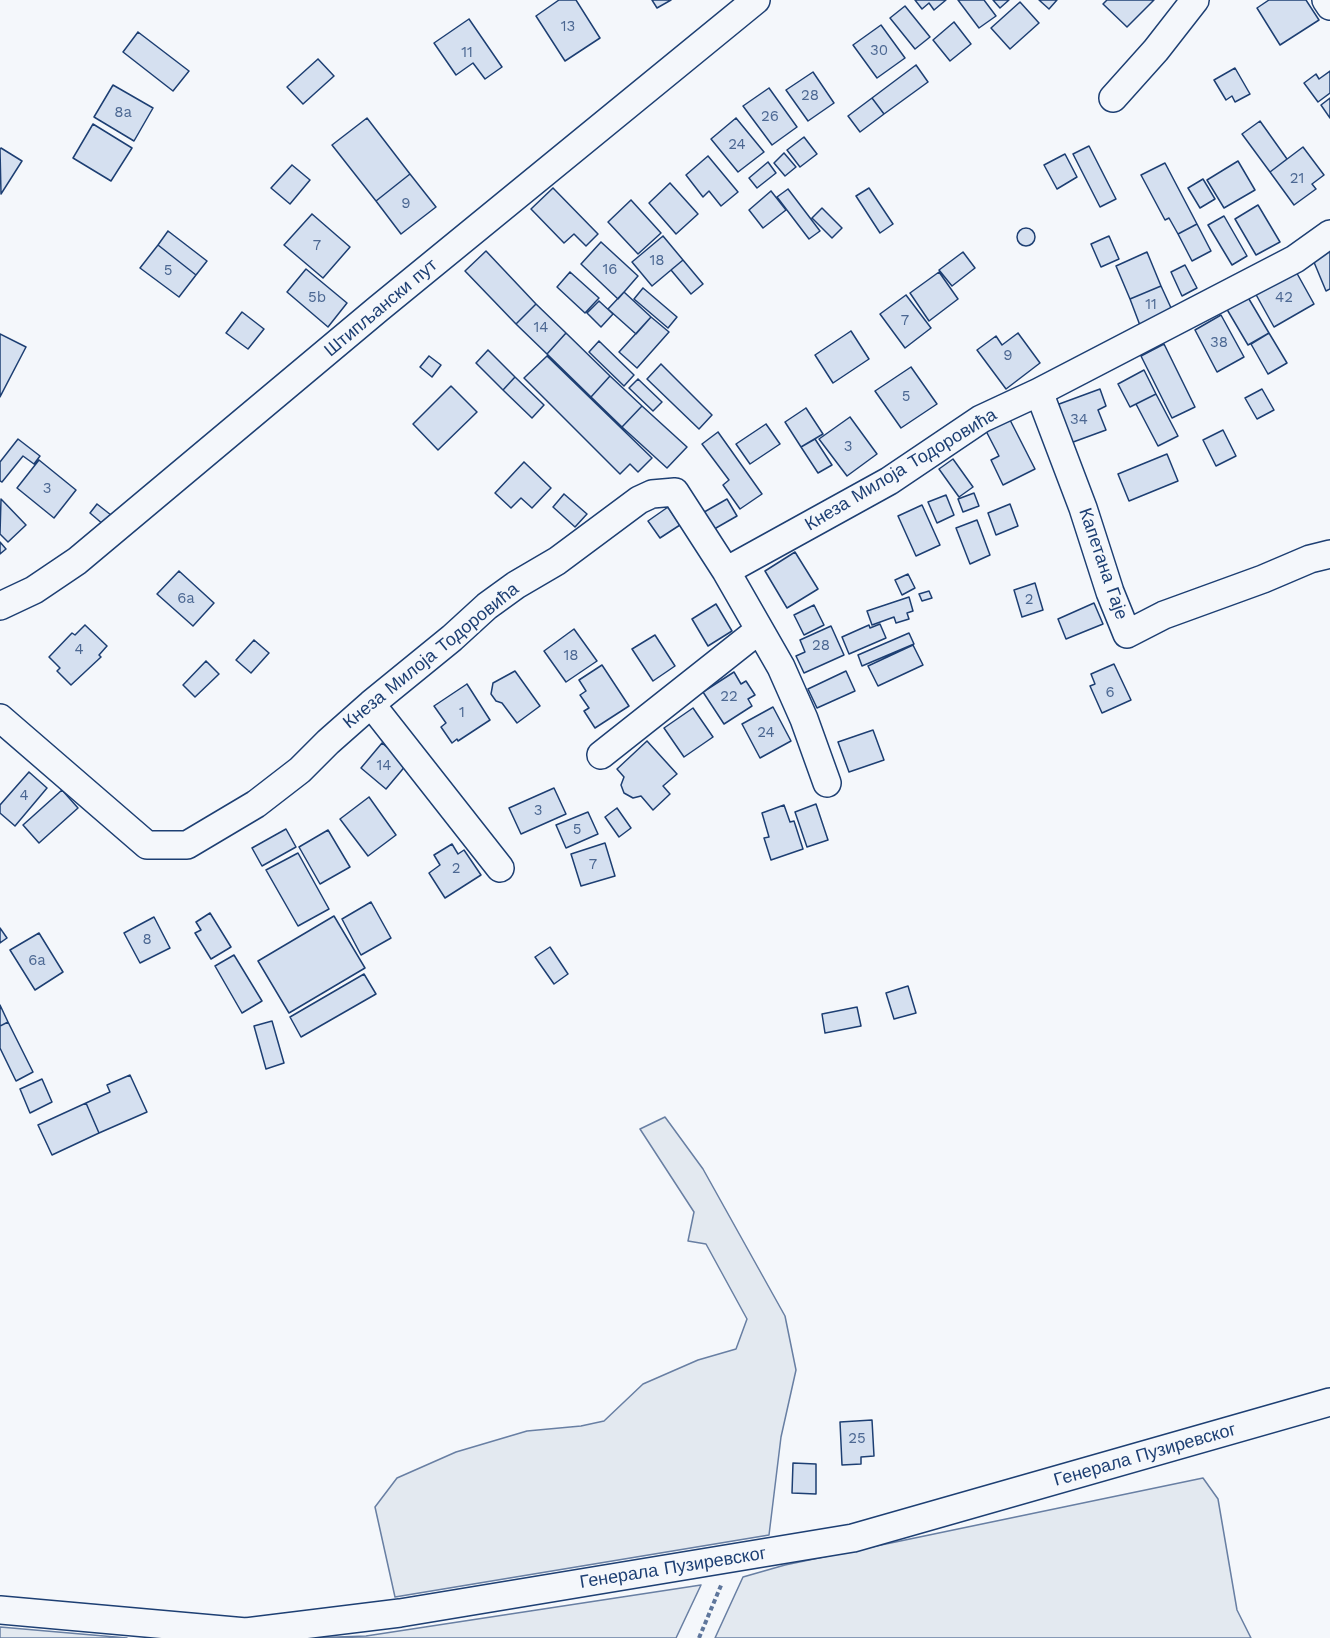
<!DOCTYPE html>
<meta charset="utf-8">
<style>
body{margin:0}
canvas{display:block;background:#f4f7fb}
</style>
<canvas width="1330" height="1638"></canvas>
<script>
const ctx = document.querySelector('canvas').getContext('2d');
ctx.lineJoin = 'round';
function fill(path, color) {
  ctx.fillStyle = color;
  ctx.fill(path, 'evenodd');
}
function poly(rows) {
  const path = new Path2D();
  for (const r of rows) {
    if (r.length === 3) {
      path.moveTo(r[0] + r[2], r[1]);
      path.arc(r[0], r[1], r[2], 0, 2 * Math.PI);
      continue;
    }
    path.moveTo(r[0], r[1]);
    for (let i = 2; i < r.length; i += 2) path.lineTo(r[i], r[i + 1]);
  }
  return path;
}
function stroke(path, color, width, dash) {
  ctx.strokeStyle = color;
  ctx.lineWidth = width;
  ctx.lineCap = dash ? 'butt' : 'round';
  ctx.setLineDash(dash || []);
  ctx.stroke(path);
}
function write(font, color, halo, rows, align = 'center') {
  ctx.font = font + ' "Work Sans",sans-serif';
  ctx.lineWidth = 4.5;
  ctx.setLineDash([]);
  ctx.textBaseline = 'middle';
  ctx.strokeStyle = halo;
  ctx.fillStyle = color;
  for (const [text, x, y, turn = 0] of rows) {
    ctx.save();
    ctx.translate(x, y);
    ctx.rotate((+turn || 0) * Math.PI / 180);
    ctx.textAlign = isNaN(turn) ? turn : align;
    if (halo) ctx.strokeText(text, 0, 0);
    ctx.fillText(text, 0, 0);
    ctx.restore();
  }
}
const green = poly([
 [665,1117,703,1169,785,1316,796,1370,781,1437,769,1535,395,1597,375,1507,397,1478,456,1452,527,1431,581,1426,604,1421,643,1384,698,1360,736,1349,747,1319,706,1244,688,1241,694,1212,640,1129,665,1117],
 [1203,1478,1218,1499,1237,1610,1251,1638,715,1638,743,1577,785,1565,1203,1478],
 [701,1585,676,1638,309,1638,366,1636,701,1585],
 [0,1627,127,1638,0,1638,0,1627]
]);
fill(green, '#e3e9f0');
stroke(green, '#687fa3', 1.5);
const building = poly([
 [559,0,576,0,600,38,565,61,536,16,559,0],
 [652,0,671,0,657,8,652,0],
 [915,0,946,0,934,10,929,3,922,9,915,0],
 [958,0,984,0,996,16,979,28,958,0],
 [993,0,1009,0,1000,8,993,0],
 [1039,0,1057,0,1049,9,1039,0],
 [1107,0,1154,0,1127,27,1103,4,1107,0],
 [1269,0,1306,0,1319,20,1280,45,1257,8,1269,0],
 [1020,2,1039,23,1010,49,991,28,1020,2],
 [905,6,930,37,915,49,890,18,905,6],
 [469,19,502,67,485,79,473,63,456,75,434,43,469,19],
 [954,22,971,44,950,61,933,40,954,22],
 [881,25,905,58,877,78,853,45,881,25],
 [138,32,189,71,173,91,123,52,138,32],
 [318,59,334,76,303,104,287,87,318,59],
 [916,65,928,82,884,114,872,98,916,65],
 [1235,68,1250,94,1235,102,1232,96,1226,100,1214,80,1235,68],
 [1330,71,1330,93,1318,102,1304,83,1316,74,1319,79,1330,71],
 [813,72,834,103,808,121,786,90,813,72],
 [113,85,153,108,134,141,94,117,113,85],
 [769,88,797,127,772,145,743,106,769,88],
 [872,98,884,114,860,132,848,116,872,98],
 [1330,98,1330,118,1321,105,1330,98],
 [367,118,410,174,376,201,332,145,367,118],
 [736,118,764,152,738,172,711,139,736,118],
 [1260,121,1287,159,1270,172,1242,134,1260,121],
 [93,124,132,148,111,181,73,158,93,124],
 [804,137,817,154,800,167,787,150,804,137],
 [1089,146,1116,199,1100,207,1073,154,1089,146],
 [1303,147,1324,175,1312,184,1316,189,1294,205,1270,172,1303,147],
 [1,148,22,161,1,194,0,149,1,148],
 [784,153,796,167,785,176,774,163,784,153],
 [1065,154,1077,177,1057,189,1044,165,1065,154],
 [708,156,738,192,721,206,709,191,703,197,686,175,708,156],
 [1238,161,1255,190,1224,208,1207,180,1238,161],
 [768,162,776,173,757,188,749,178,768,162],
 [1165,163,1197,224,1178,234,1169,218,1165,220,1141,175,1165,163],
 [292,165,310,180,290,204,271,188,292,165],
 [410,174,436,207,401,234,376,201,410,174],
 [1203,179,1215,199,1200,208,1188,188,1203,179],
 [670,183,698,214,676,234,649,203,670,183],
 [553,188,598,234,586,246,574,234,564,243,531,209,553,188],
 [869,188,893,224,880,233,856,196,869,188],
 [788,189,820,231,809,239,777,197,788,189],
 [771,191,786,210,763,228,749,210,771,191],
 [631,200,661,233,638,254,608,222,631,200],
 [1258,205,1280,242,1256,255,1235,219,1258,205],
 [822,208,842,228,832,238,812,218,822,208],
 [312,214,350,247,323,278,284,245,312,214],
 [1224,216,1247,256,1232,265,1208,225,1224,216],
 [1197,224,1211,251,1192,261,1178,234,1197,224],
 [1026,237,9],
 [168,231,207,261,196,275,158,245,168,231],
 [663,236,683,260,652,286,632,262,663,236],
 [1109,236,1119,259,1101,267,1091,244,1109,236],
 [601,242,638,276,618,299,581,264,601,242],
 [158,245,196,275,179,297,140,268,158,245],
 [1330,247,1330,289,1326,291,1311,255,1330,247],
 [486,251,536,304,516,324,465,271,486,251],
 [963,252,975,268,952,286,939,270,963,252],
 [1147,252,1161,286,1130,299,1116,266,1147,252],
 [683,260,703,284,691,294,671,270,683,260],
 [1185,265,1197,288,1182,296,1171,272,1185,265],
 [1294,268,1314,304,1274,327,1254,291,1294,268],
 [306,269,347,303,328,327,287,292,306,269],
 [570,272,599,298,585,313,557,287,570,272],
 [939,272,958,299,929,321,910,293,939,272],
 [1161,286,1172,310,1141,328,1130,299,1161,286],
 [643,288,677,317,668,328,634,299,643,288],
 [624,292,651,317,636,334,608,309,624,292],
 [1246,294,1269,333,1248,345,1225,306,1246,294],
 [906,295,931,328,905,348,880,314,906,295],
 [599,301,613,314,601,327,587,313,599,301],
 [536,304,566,333,547,354,516,324,536,304],
 [242,312,264,329,248,349,226,333,242,312],
 [1221,315,1244,357,1217,372,1195,330,1221,315],
 [651,317,669,332,637,368,619,352,651,317],
 [851,331,869,359,833,383,815,355,851,331],
 [566,333,610,376,591,397,547,354,566,333],
 [1018,333,1040,363,1006,389,977,350,996,336,1002,345,1018,333],
 [1269,333,1287,363,1268,374,1251,344,1269,333],
 [0,334,26,347,0,397,0,334],
 [599,341,634,375,624,386,589,352,599,341],
 [1164,344,1195,407,1172,418,1141,356,1164,344],
 [488,350,515,377,503,390,476,363,488,350],
 [429,356,441,365,432,377,420,367,429,356],
 [547,356,652,458,638,472,630,464,620,474,524,378,547,356],
 [661,364,712,415,699,429,647,379,661,364],
 [911,367,937,404,901,428,875,391,911,367],
 [1144,370,1156,394,1130,407,1118,384,1144,370],
 [610,376,642,406,622,427,591,397,610,376],
 [515,377,544,405,532,418,503,390,515,377],
 [638,379,662,402,653,411,629,388,638,379],
 [451,386,477,412,438,450,413,424,451,386],
 [1100,389,1106,406,1098,410,1106,430,1065,445,1051,407,1100,389],
 [1262,389,1274,410,1257,419,1245,398,1262,389],
 [1156,394,1178,436,1158,446,1136,404,1156,394],
 [642,406,687,447,667,468,622,427,642,406],
 [806,408,823,434,801,447,785,422,806,408],
 [850,417,877,454,847,476,819,439,850,417],
 [1009,418,1035,469,1003,485,991,460,999,456,985,429,1009,418],
 [766,424,780,444,750,464,736,444,766,424],
 [1223,430,1236,456,1216,466,1203,440,1223,430],
 [718,432,762,494,740,509,723,485,729,480,702,444,718,432],
 [18,439,40,456,34,464,23,456,2,482,0,481,0,462,18,439],
 [815,439,832,465,818,473,801,447,815,439],
 [1167,454,1178,481,1129,501,1118,474,1167,454],
 [953,459,973,487,959,497,939,469,953,459],
 [39,460,76,490,54,518,17,488,39,460],
 [524,462,551,488,532,508,521,498,511,508,495,493,524,462],
 [974,493,979,506,963,512,958,499,974,493],
 [564,494,587,514,575,527,553,507,564,494],
 [946,495,954,515,937,523,928,502,946,495],
 [1,499,26,525,8,542,0,534,1,499],
 [727,499,737,516,709,532,699,515,727,499],
 [97,504,111,515,104,525,90,513,97,504],
 [1010,504,1018,526,996,535,988,513,1010,504],
 [922,505,940,545,916,556,898,516,922,505],
 [668,507,680,525,660,538,648,521,668,507],
 [977,520,990,555,970,564,956,528,977,520],
 [0,542,6,549,0,554,0,542],
 [795,552,818,589,787,608,765,571,795,552],
 [179,571,214,603,193,626,157,594,179,571],
 [908,574,915,588,902,595,895,580,908,574],
 [1035,583,1043,610,1022,617,1014,590,1035,583],
 [929,591,932,598,922,601,919,594,929,591],
 [909,597,913,611,907,613,909,619,896,623,894,617,872,625,867,611,909,597],
 [1094,603,1103,624,1066,639,1058,619,1094,603],
 [716,604,732,631,708,646,692,619,716,604],
 [814,605,824,625,804,635,794,615,814,605],
 [880,624,886,638,849,654,842,637,869,625,870,628,880,624],
 [85,625,107,646,99,655,101,657,71,685,57,671,60,668,49,657,72,633,75,635,85,625],
 [831,626,844,655,804,673,796,656,805,652,800,640,831,626],
 [574,629,597,661,566,682,544,651,574,629],
 [909,633,914,644,862,666,858,655,909,633],
 [655,635,675,666,653,681,632,649,655,635],
 [254,640,269,653,251,673,236,660,254,640],
 [913,645,923,665,878,686,868,666,913,645],
 [206,661,219,674,195,697,183,685,206,661],
 [1114,664,1131,700,1102,713,1090,686,1095,684,1091,674,1114,664],
 [602,665,629,706,595,728,584,711,589,708,580,695,586,691,579,680,602,665],
 [515,671,540,706,517,723,502,703,496,701,491,694,493,683,515,671],
 [846,671,855,691,817,708,808,689,846,671],
 [734,672,741,684,746,681,755,695,748,699,752,706,724,724,703,692,734,672],
 [467,684,490,720,458,741,457,739,452,743,441,727,446,723,434,706,467,684],
 [773,707,791,741,760,758,742,724,773,707],
 [693,708,713,737,684,757,664,728,693,708],
 [873,730,884,760,849,772,838,742,873,730],
 [647,741,677,774,663,786,670,794,653,810,641,796,633,798,624,793,621,785,624,777,617,769,647,741],
 [382,743,407,764,386,789,361,768,382,743],
 [29,772,47,788,15,826,0,813,0,805,29,772],
 [554,788,566,814,521,834,509,808,554,788],
 [62,790,78,808,39,843,23,825,62,790],
 [369,797,396,835,368,856,340,819,369,797],
 [816,804,828,840,807,847,795,812,816,804],
 [784,805,790,822,794,821,803,849,771,860,764,838,769,837,762,813,784,805],
 [617,808,631,828,619,837,605,817,617,808],
 [588,812,598,834,566,848,556,825,588,812],
 [286,829,296,847,262,866,252,848,286,829],
 [328,830,350,867,320,884,299,847,328,830],
 [605,843,615,876,581,886,571,854,605,843],
 [452,844,458,854,464,850,481,875,445,898,429,873,440,865,434,855,452,844],
 [298,853,329,909,298,926,266,870,298,853],
 [371,902,391,938,361,955,342,919,371,902],
 [210,913,231,947,211,959,195,933,201,930,196,922,210,913],
 [334,916,365,968,289,1013,258,961,334,916],
 [154,917,170,948,140,963,124,933,154,917],
 [0,928,7,938,0,943,0,928],
 [39,933,63,972,35,990,10,950,39,933],
 [550,947,568,974,554,984,535,957,550,947],
 [234,955,262,1001,242,1013,215,966,234,955],
 [364,974,376,994,301,1037,290,1017,364,974],
 [908,986,916,1013,894,1019,886,993,908,986],
 [0,1005,8,1022,0,1026,0,1005],
 [857,1007,861,1026,825,1033,822,1014,857,1007],
 [272,1021,284,1063,266,1069,254,1026,272,1021],
 [8,1022,33,1072,16,1081,0,1048,0,1026,8,1022],
 [130,1075,147,1112,99,1133,86,1103,110,1092,107,1085,130,1075],
 [42,1079,52,1102,30,1113,20,1089,42,1079],
 [86,1103,99,1133,52,1155,38,1125,86,1103],
 [872,1420,874,1456,861,1457,861,1464,842,1465,840,1422,872,1420],
 [793,1463,816,1464,816,1494,792,1493,793,1463]
]);
fill(building, '#d5e0f0');
stroke(building, '#1d3f73', 1.5);
const minor = poly([
 [1326,0,1330,6],
 [1113,98,1156,50,1195,0],
 [1039,392,1083,508,1110,592,1127,634,1164,615,1263,579,1310,559,1330,554],
 [726,571,889,481,981,419,1039,392,1295,259,1330,234],
 [0,606,34,590,77,561,378,309,756,0],
 [371,704,500,868],
 [0,718,147,845,187,845,256,804,300,770,328,742,371,704,452,638,487,606,516,585,557,561,639,500,652,494,675,492,726,571,781,667,804,719,827,783],
 [601,755,759,630],
 [0,1610,246,1632,400,1613,853,1538,1330,1402]
]);
stroke(minor, '#1d3f73', 30);
stroke(poly([
 [699,1638,722,1583]
]), '#5e769c', 4, [4.5, 3]);
stroke(minor, '#f4f7fb', 27);
write('15px', '#4b6792', null, [
 ["13",568,27],
 ["30",879,51],
 ["11",467,53],
 ["28",810,96],
 ["8a",123,113],
 ["26",770,117],
 ["24",737,145],
 ["21",1297,179],
 ["9",406,204],
 ["7",317,246],
 ["18",657,261],
 ["16",610,270],
 ["5",168,271],
 ["5b",317,298],
 ["42",1284,298],
 ["11",1151,305],
 ["7",905,321],
 ["14",541,328],
 ["38",1219,343],
 ["9",1008,356],
 ["5",906,397],
 ["34",1079,420],
 ["3",848,447],
 ["3",47,489],
 ["6a",186,599],
 ["2",1029,600],
 ["28",821,646],
 ["4",79,650],
 ["18",571,656],
 ["6",1110,693],
 ["22",729,697],
 ["1",462,713],
 ["24",766,733],
 ["14",384,766],
 ["4",24,796],
 ["3",538,811],
 ["5",577,830],
 ["7",593,865],
 ["2",456,869],
 ["8",147,940],
 ["6a",37,961],
 ["25",857,1439]
]);
write('18px', '#1d3f73', '#f4f7fb', [
 ["Штипљански пут",381,308,-40],
 ["Кнеза Милоја Тодоровића",901,470,-31],
 ["Капетана Гаје",1103,564,71],
 ["Кнеза Милоја Тодоровића",431,656,-39],
 ["Генерала Пузиревског",1145,1455,-16],
 ["Генерала Пузиревског",673,1568,-9]
]);
</script>
